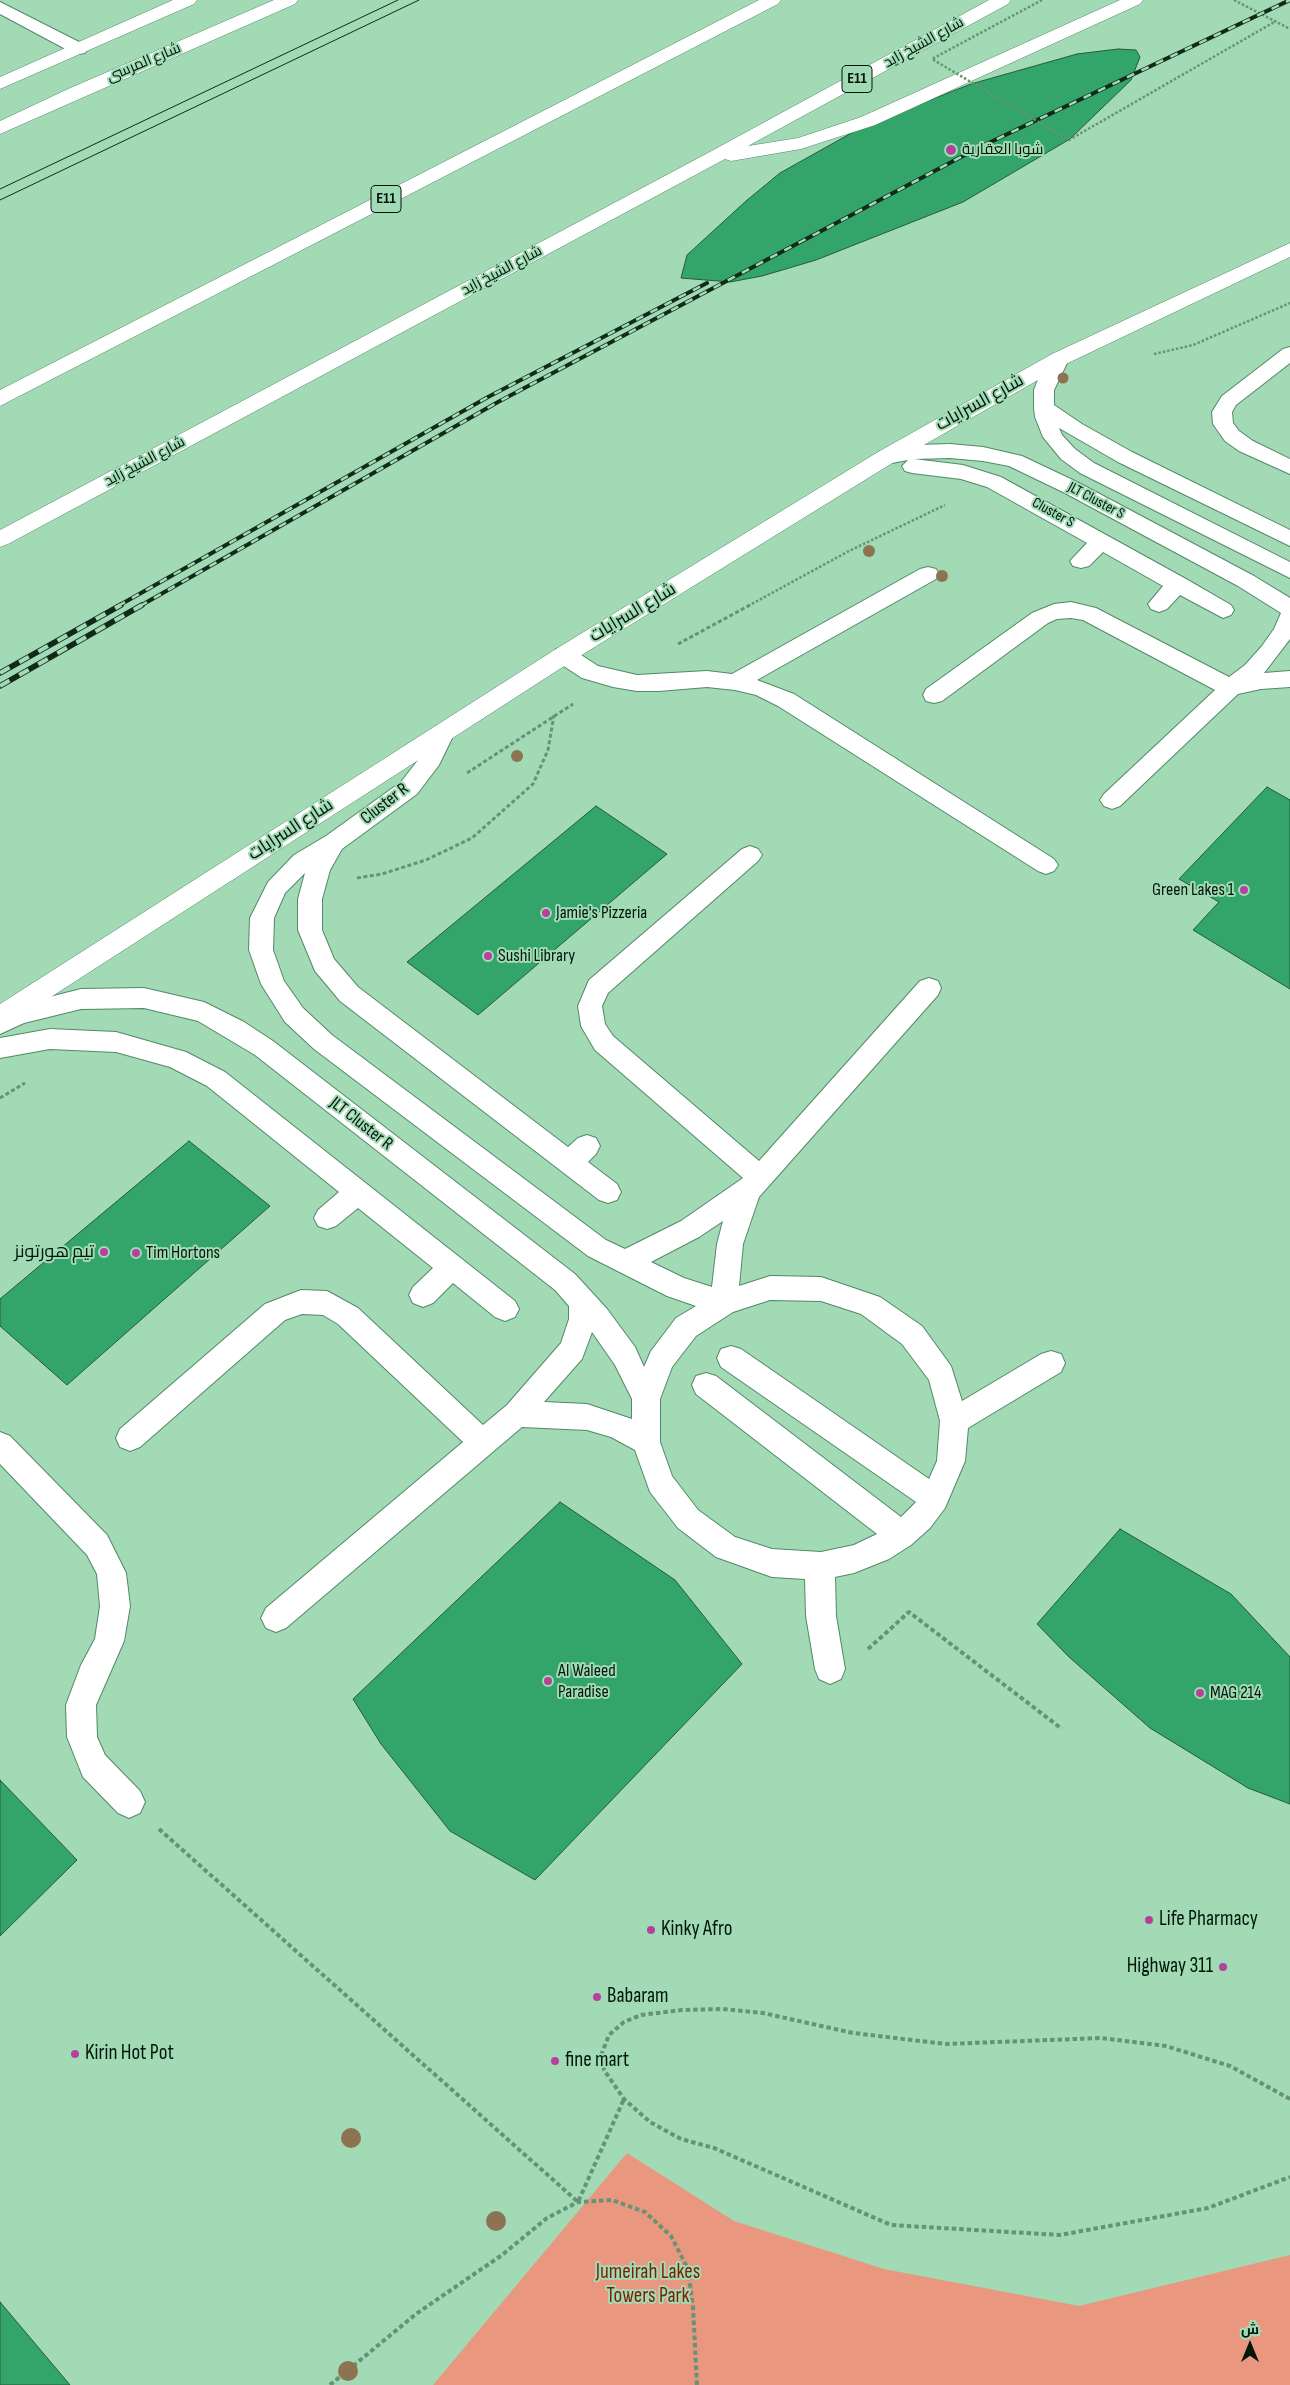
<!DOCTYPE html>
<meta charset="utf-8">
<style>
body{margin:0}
#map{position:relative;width:1290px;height:2385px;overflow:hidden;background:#a1dab5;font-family:"Sofia Sans Condensed",Cairo,sans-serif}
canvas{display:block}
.north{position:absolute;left:1225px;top:2320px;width:50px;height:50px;-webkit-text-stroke:4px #a1dab5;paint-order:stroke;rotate:0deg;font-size:14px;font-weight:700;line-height:20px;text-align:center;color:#02160a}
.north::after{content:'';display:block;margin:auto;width:18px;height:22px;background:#02160a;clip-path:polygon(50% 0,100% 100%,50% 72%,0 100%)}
</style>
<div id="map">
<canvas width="1290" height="2385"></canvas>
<div class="north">ش</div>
</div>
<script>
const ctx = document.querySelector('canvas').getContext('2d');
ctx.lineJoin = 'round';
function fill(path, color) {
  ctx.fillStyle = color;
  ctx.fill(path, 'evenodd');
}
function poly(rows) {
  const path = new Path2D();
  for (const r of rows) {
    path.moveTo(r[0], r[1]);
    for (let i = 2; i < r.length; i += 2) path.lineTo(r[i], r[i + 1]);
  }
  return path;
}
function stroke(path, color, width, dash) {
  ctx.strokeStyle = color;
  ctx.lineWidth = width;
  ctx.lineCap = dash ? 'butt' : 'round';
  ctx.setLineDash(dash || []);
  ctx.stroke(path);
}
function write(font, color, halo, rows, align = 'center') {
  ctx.font = font + ' "Sofia Sans Condensed",Cairo,sans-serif';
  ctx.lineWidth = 4;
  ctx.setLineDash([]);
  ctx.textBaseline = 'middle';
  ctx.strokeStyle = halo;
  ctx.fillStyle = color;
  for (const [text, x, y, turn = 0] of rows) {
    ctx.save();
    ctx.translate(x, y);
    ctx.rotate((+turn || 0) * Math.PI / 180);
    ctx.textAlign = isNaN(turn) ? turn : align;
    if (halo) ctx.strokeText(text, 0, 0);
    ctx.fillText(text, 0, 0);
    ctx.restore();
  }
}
fill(poly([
 [627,2153,734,2221,884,2269,1079,2306,1290,2255,1290,2385,433,2385]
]), '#ea9780');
const building = poly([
 [1118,49,1136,50,1140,57,1131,80,1070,139,963,202,816,260,762,276,730,282,681,278,687,255,746,201,780,173,864,126,971,84,1077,54,1118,49],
 [1267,787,1290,800,1290,989,1193,930,1219,902,1179,879,1267,787],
 [596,806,667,854,478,1015,407,962,596,806],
 [189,1141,270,1206,67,1385,0,1326,0,1299,189,1141],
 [560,1502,675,1580,742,1664,535,1880,450,1831,381,1744,353,1699,560,1502],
 [1120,1529,1231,1594,1290,1657,1290,1804,1248,1788,1150,1728,1069,1657,1037,1624,1120,1529],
 [0,1780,77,1860,0,1936,0,1780],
 [0,2302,70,2385,0,2385,0,2302]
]);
fill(building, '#33a56a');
stroke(building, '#245b3c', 1);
const service = poly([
 [0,2,85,45,88,49,85,53,79,54,73,53,0,14,0,2],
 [1290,347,1290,363,1236,405,1232,412,1233,423,1239,431,1253,441,1290,459,1290,474,1239,451,1225,441,1213,424,1212,412,1222,396,1283,349,1290,347],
 [1059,353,1066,355,1069,359,1054,390,1054,405,1082,424,1132,452,1290,530,1290,546,1118,462,1059,428,1062,435,1075,449,1094,463,1290,562,1290,578,1080,473,1061,459,1043,437,1035,417,1034,408,1034,390,1040,374,1052,355,1059,353],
 [950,444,983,447,1022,456,1079,483,1254,576,1290,598,1290,639,1264,673,1290,671,1290,687,1261,689,1238,694,1120,806,1112,809,1104,806,1100,800,1104,794,1215,690,1083,620,1071,618,1057,619,1048,623,942,701,934,703,926,701,923,695,926,689,1032,613,1054,604,1071,602,1096,608,1229,677,1245,665,1262,646,1274,629,1281,613,1238,586,1065,493,1009,466,983,461,950,458,914,459,963,465,1001,477,1186,579,1231,605,1234,610,1231,615,1223,618,1180,595,1167,609,1159,612,1151,609,1148,604,1163,586,1103,552,1089,566,1081,568,1073,566,1070,561,1087,543,987,487,961,479,912,473,905,471,902,466,908,460,886,464,879,462,876,457,879,452,886,450,918,445,950,444],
 [928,567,936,569,939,574,936,579,757,680,794,694,1054,859,1058,865,1054,871,1046,874,1038,871,778,706,756,695,735,690,707,687,659,691,637,691,613,687,582,678,556,661,553,655,556,649,564,647,572,649,598,666,637,675,707,671,732,674,920,569,928,567],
 [444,724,452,726,455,732,439,765,417,794,342,849,330,870,322,899,322,930,334,959,358,987,568,1147,578,1138,587,1135,596,1138,600,1146,596,1154,588,1162,617,1184,621,1192,617,1200,608,1203,599,1200,340,1001,315,971,298,930,298,899,305,873,285,893,274,918,273,950,284,981,303,1008,332,1035,606,1240,625,1249,681,1221,743,1178,595,1050,581,1026,578,1006,589,980,742,849,750,846,758,849,762,855,758,861,608,993,602,1006,605,1024,613,1036,759,1161,920,981,929,978,938,981,941,988,938,995,759,1197,743,1244,739,1286,770,1276,821,1277,880,1297,922,1326,951,1366,962,1401,1041,1354,1051,1351,1061,1354,1065,1363,1061,1372,968,1428,965,1461,945,1508,930,1528,911,1545,889,1559,854,1573,835,1577,836,1616,845,1669,841,1679,830,1684,819,1679,815,1669,806,1616,805,1579,772,1577,716,1557,678,1528,650,1492,635,1450,611,1437,587,1430,522,1427,286,1628,276,1632,266,1628,261,1618,266,1608,463,1442,338,1324,323,1315,302,1314,285,1320,140,1447,130,1451,120,1447,116,1438,120,1429,265,1304,301,1290,327,1291,358,1308,483,1425,507,1405,561,1343,569,1319,569,1306,555,1290,255,1055,198,1021,144,1008,81,1009,24,1023,0,1034,0,1013,18,1005,81,989,144,988,204,1002,244,1022,273,1041,575,1274,607,1309,635,1347,644,1367,651,1351,676,1318,696,1306,667,1296,588,1256,314,1049,285,1022,261,984,249,950,250,918,268,882,294,855,326,836,401,782,422,755,436,726,444,724],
 [723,1221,717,1244,712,1287,684,1278,651,1262,699,1237,723,1221],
 [770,1300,821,1301,861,1314,902,1344,929,1380,940,1421,937,1461,929,1479,741,1349,731,1346,721,1349,717,1358,721,1367,916,1502,901,1517,716,1376,706,1373,696,1376,692,1385,696,1394,877,1534,854,1545,821,1552,772,1549,735,1537,698,1510,672,1476,660,1442,660,1399,672,1367,696,1336,733,1312,770,1300],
 [592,1332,615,1365,632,1399,632,1419,587,1404,544,1402,582,1359,592,1332],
 [50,1029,116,1032,186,1052,225,1072,515,1301,519,1309,515,1317,505,1321,495,1317,453,1283,433,1303,423,1307,413,1303,409,1295,413,1287,433,1268,358,1208,336,1226,327,1229,318,1226,314,1218,318,1210,339,1192,207,1086,170,1067,116,1052,50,1049,0,1058,0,1038,50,1029],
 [0,1432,10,1436,107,1535,126,1573,130,1606,124,1641,96,1705,97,1737,105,1755,140,1791,145,1802,140,1813,129,1818,118,1813,83,1777,67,1737,66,1705,81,1665,95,1639,100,1606,97,1574,87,1555,0,1464,0,1432]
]);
const secondary = poly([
 [173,0,197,0,194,4,0,89,0,77,173,0],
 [274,0,298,0,295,4,0,134,0,121,68,89,274,0],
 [1290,243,1290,257,1066,364,894,462,572,661,9,1024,0,1027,0,1004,556,649,878,452,1052,354,1290,243]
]);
const motorway = poly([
 [759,0,781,0,778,4,0,406,0,390,759,0],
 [989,0,1011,0,1008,4,748,146,798,138,861,117,1120,0,1143,0,1140,4,875,125,801,149,731,161,725,159,8,544,0,547,0,530,706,154,989,0]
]);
stroke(service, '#528967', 2);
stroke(secondary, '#528967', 1);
stroke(motorway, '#528967', 1);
stroke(poly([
 [1234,0,1290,29],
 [1154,354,1193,345,1290,303],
 [748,606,849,551,945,505]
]), '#669276', 2.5, [2.5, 2]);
stroke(poly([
 [678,644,750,605],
 [467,773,573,704],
 [357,878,382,874,426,860,472,838,533,784,548,750,554,715],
 [0,1098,25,1083]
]), '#669276', 3, [4, 2.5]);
stroke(poly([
 [868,1649,909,1612,1062,1729],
 [159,1829,578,2202,624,2099],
 [1290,2099,1230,2066,1166,2046,1101,2038,946,2044,853,2033,763,2013,723,2009,682,2010,641,2015,624,2022,609,2035,602,2053,604,2070,624,2099,650,2122,681,2139,714,2148,891,2225,1060,2235,1208,2208,1290,2177],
 [330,2385,416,2314,502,2255,547,2218,578,2202,612,2200,645,2212,671,2236,688,2269,693,2307,697,2385]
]), '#669276', 4, [4.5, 3]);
fill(service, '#fff');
fill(secondary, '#fff');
fill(motorway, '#fff');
stroke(poly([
 [0,189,398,0],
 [0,200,419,0]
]), '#122a1b', 1);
const railFar1 = poly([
 [118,606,488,397,707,283],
 [140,606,498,402,978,148,1290,0]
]);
const rail = poly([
 [0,673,121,605],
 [0,686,142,605]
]);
stroke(railFar1, '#122a1b', 4);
stroke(rail, '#122a1b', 5.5);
stroke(railFar1, '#a1dab5', 2.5, [8]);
stroke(rail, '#a1dab5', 4, [11]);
stroke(poly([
 [1042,0,932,59,1069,140,1276,21]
]), '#669276', 2.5, [2.5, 2]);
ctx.fillStyle = '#8d7352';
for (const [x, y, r] of [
 [1063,378,5.5],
 [869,551,6],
 [942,576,6],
 [517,756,6],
 [351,2138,10],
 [496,2221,10],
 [348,2371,10]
]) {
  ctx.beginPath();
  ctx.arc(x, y, r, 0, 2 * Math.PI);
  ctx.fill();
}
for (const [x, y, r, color] of [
 [951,150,6,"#b4429d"],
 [1244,890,5,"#b4429d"],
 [546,913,5,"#b4429d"],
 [488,956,5,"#b4429d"],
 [104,1252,5,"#b4429d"],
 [136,1253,5,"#b4429d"],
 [548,1681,5,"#b4429d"],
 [1200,1693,5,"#b4429d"],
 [1149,1920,5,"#b4429d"],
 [651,1930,5,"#b4429d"],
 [1223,1967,5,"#b4429d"],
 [597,1997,5,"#b4429d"],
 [75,2054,5,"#b4429d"],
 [555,2061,5,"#b4429d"]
]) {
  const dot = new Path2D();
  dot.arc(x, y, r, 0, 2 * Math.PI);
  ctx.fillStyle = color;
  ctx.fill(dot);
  stroke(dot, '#a1dab5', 2);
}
write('15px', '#02160a', '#a1dab5', [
 ["شارع الشيخ زايد",924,43,-29],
 ["شارع المرسى",144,63,-23],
 ["شارع الشيخ زايد",502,271,-28],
 ["شارع الشيخ زايد",145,462,-28],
 ["JLT Cluster S",1096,501,28],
 ["Cluster S",1053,513,29]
]);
write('15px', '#02160a', '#a1dab5', [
 ["شوبا العقارية",962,150]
], 'left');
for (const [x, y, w] of [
 [857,79,30],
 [386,199,30]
]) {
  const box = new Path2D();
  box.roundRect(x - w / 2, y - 13.5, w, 27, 4);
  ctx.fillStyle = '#a1dab5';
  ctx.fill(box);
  stroke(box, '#02160a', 1);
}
write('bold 16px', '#02160a', null, [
 ["E11",857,79],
 ["E11",386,199]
]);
write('18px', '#02160a', '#a1dab5', [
 ["شارع السرايات",980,403,-29],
 ["شارع السرايات",633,613,-31],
 ["Cluster R",385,804,-38],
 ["شارع السرايات",291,830,-33],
 ["JLT Cluster R",361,1124,38]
]);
write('18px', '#02160a', '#a1dab5', [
 ["Green Lakes 1",1234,890,"right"],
 ["Jamie's Pizzeria",556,913],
 ["Sushi Library",498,956],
 ["تيم هورتونز",94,1252,"right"],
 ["Tim Hortons",146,1253],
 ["Al Waleed",558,1671],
 ["Paradise",558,1692],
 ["MAG 214",1210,1693]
], 'left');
write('21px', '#02160a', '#a1dab5', [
 ["Life Pharmacy",1159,1920],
 ["Kinky Afro",661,1930],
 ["Highway 311",1213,1967,"right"],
 ["Babaram",607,1997],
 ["Kirin Hot Pot",85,2054],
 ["fine mart",565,2061]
], 'left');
write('21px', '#7c1f01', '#a1dab5', [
 ["Jumeirah Lakes",648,2273],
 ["Towers Park",648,2297]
]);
</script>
